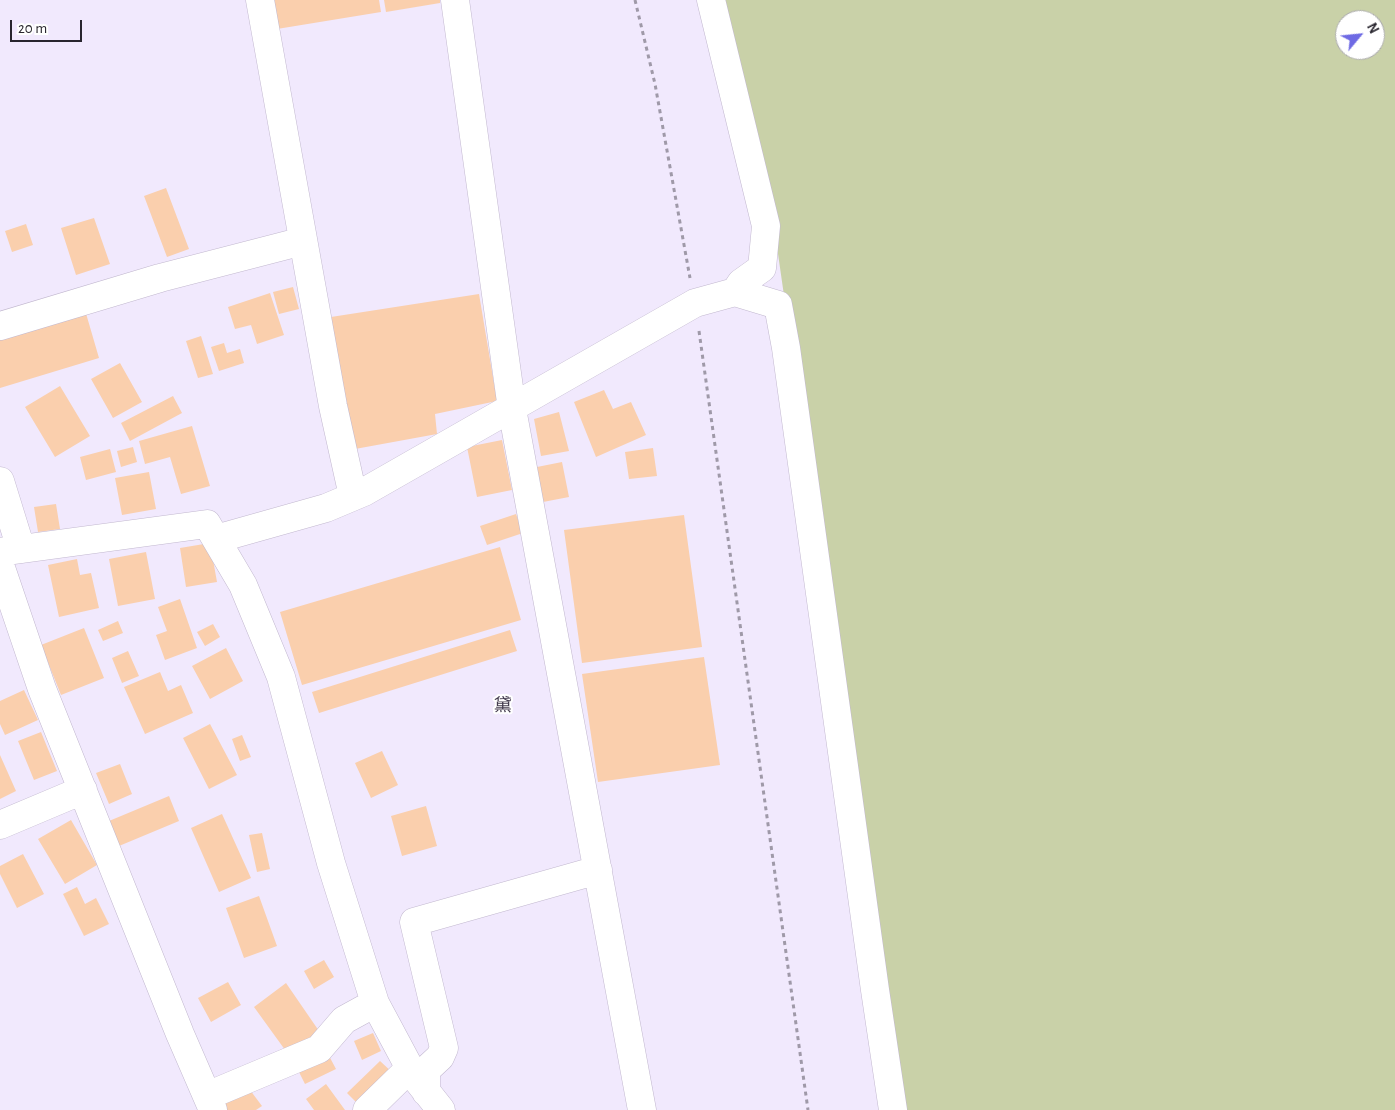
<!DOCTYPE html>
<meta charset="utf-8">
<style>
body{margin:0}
#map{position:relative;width:1395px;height:1110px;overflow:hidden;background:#f1e9fd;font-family:"Alegreya Sans",sans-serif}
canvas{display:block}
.north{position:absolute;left:1335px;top:10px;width:50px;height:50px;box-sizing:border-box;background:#fff;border:1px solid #a9a8ab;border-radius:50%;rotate:62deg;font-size:14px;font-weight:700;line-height:20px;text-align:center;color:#28252e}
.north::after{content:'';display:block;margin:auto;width:18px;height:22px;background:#6e6ae4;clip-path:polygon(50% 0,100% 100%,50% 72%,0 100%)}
.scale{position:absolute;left:10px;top:20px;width:72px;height:22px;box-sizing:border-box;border:2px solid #28252e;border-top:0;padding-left:6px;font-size:15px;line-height:18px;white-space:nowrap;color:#28252e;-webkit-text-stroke:4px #fff;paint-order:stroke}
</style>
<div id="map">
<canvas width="1395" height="1110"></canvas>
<div class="north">N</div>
<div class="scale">20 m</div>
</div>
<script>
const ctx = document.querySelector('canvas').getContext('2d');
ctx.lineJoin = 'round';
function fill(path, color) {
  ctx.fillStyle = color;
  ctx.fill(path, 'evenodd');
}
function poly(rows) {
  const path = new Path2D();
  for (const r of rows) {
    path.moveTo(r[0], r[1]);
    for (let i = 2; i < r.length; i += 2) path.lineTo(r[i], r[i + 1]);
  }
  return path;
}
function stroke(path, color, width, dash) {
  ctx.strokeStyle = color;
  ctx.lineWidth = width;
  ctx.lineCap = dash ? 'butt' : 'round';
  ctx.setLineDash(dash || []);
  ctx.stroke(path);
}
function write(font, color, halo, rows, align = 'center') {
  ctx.font = font + ' "Alegreya Sans","Noto Sans JP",sans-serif';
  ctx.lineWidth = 4;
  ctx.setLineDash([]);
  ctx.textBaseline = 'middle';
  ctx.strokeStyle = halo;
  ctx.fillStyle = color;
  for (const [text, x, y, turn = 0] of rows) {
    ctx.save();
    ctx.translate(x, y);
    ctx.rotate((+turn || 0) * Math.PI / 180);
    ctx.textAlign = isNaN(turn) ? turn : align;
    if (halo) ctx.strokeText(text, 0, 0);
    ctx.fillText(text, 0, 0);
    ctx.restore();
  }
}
fill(poly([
 [722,0,1395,0,1395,1110,901,1110,772,212],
 [1345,20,1375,20,1375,50,1345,50]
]), '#c9d1a8');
fill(poly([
 [272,0,379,0,381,12,277,29],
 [384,0,440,0,440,3,386,12],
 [166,188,189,249,167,257,144,196],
 [94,218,110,264,76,275,61,228],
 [26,224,33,245,12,252,5,231],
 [293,287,299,309,279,314,273,292],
 [270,293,284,335,257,344,251,325,235,329,228,307],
 [479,294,497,401,435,414,437,434,355,449,331,317],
 [85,310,99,358,0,388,0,337],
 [201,336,213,374,198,378,186,341],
 [224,343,227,353,240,349,244,363,219,371,211,347],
 [120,363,142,402,113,418,91,379],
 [60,386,90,436,55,457,25,407],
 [604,390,613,409,631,402,646,435,596,457,574,402],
 [173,396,182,413,130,441,121,423],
 [559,412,569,451,541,456,534,419],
 [192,426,210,486,181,494,170,457,145,464,139,441],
 [502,440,512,490,477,497,467,447],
 [133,447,137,462,121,467,117,451],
 [653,448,657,476,629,479,625,452],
 [110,449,116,472,86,480,80,457],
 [562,462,569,497,543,502,537,467],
 [149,472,156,509,122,515,115,478],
 [56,504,60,529,38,532,34,507],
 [516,514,523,533,487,545,480,526],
 [684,515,702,647,582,663,564,530],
 [210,543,217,582,186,587,180,548],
 [500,547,521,620,302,685,280,612],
 [146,552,155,599,118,606,109,559],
 [77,559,80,575,91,573,99,608,59,617,48,565],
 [180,599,197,648,165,660,156,635,167,631,158,607],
 [118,621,123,633,103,641,98,630],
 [213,624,220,637,205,646,197,632],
 [84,628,104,678,61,695,41,645],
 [510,630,517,651,319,713,312,692],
 [226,648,243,681,210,699,192,666],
 [128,651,139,676,122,683,112,658],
 [704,657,720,765,598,782,582,674],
 [160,672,168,691,181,685,193,713,145,734,124,687],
 [24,690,38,720,5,735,0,724,0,701],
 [210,724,237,775,209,789,183,738],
 [41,732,57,771,34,780,18,741],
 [242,735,251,757,240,761,232,739],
 [382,751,398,785,371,798,355,763],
 [0,755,16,791,0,799],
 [120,764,132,794,109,804,96,773],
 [169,796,179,821,119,846,109,821],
 [426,806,437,846,402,856,391,816],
 [222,814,251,878,219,892,191,828],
 [71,820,97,865,65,884,38,839],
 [262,833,270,869,257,872,249,835],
 [23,854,44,894,17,908,0,874,0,866],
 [77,887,85,904,96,898,109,924,84,936,63,894],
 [259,896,277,946,244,958,226,908],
 [324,960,334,977,314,989,304,971],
 [228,982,241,1005,211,1022,198,998],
 [286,983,319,1031,288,1054,254,1007],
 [373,1033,381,1051,362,1060,354,1041],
 [328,1054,336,1069,305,1084,298,1070],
 [380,1061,394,1074,361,1107,347,1093],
 [326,1084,345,1110,314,1110,306,1099],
 [247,1086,262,1106,256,1110,224,1110,220,1104]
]), '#facfad');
const minor = poly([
 [260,0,333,406,353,496],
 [455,0,512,409,642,1110],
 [711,0,766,226,762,268,741,283,735,292],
 [0,326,160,278,303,241],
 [0,481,21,549],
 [216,539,326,508,364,492,695,303,735,292,778,305,786,348,875,990,893,1110],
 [0,552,207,524,243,585,281,677,331,863,375,1003,414,1076,441,1110],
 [0,565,42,689,180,1034,213,1110],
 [0,825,83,790],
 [426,1092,426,1070,440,1057,444,1048,414,922,598,870],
 [207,1096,319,1049,344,1020,375,1003],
 [367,1110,410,1068]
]);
stroke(minor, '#c2b8cf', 29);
stroke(poly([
 [635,0,655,84,690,278],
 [699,331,808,1110]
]), '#9f99a8', 3, [4, 4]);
stroke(minor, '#fff', 28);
write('18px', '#433b4e', '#fff', [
 ["黛",503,706]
]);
</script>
